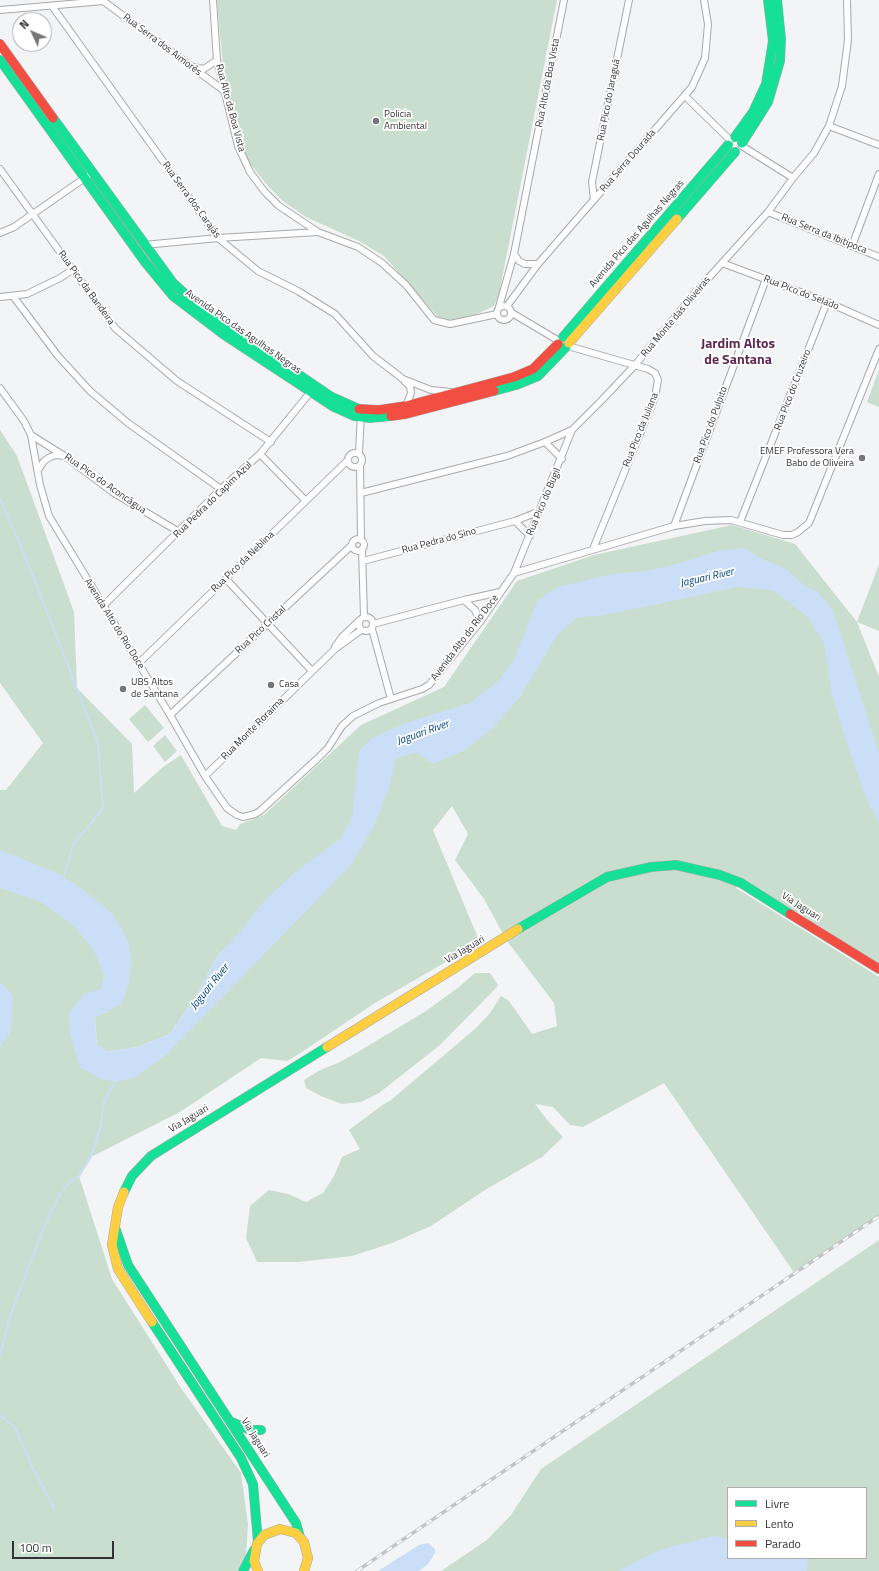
<!DOCTYPE html>
<meta charset="utf-8">
<style>
body{margin:0}
#map{position:relative;width:879px;height:1571px;overflow:hidden;background:#f3f4f6;font-family:"Titillium Web",sans-serif}
canvas{display:block}
.legend{position:absolute;left:727px;top:1487px;width:140px;height:72px;box-sizing:border-box;background:#fff;border:1px solid #adadae;margin:0;padding:5px 7px;list-style:none;font-size:12px;color:#323234}
.legend li{display:flex;align-items:center;gap:8px;height:20px}
.legend b{width:20px;border:1px solid #adadae}
.north{position:absolute;left:12px;top:12px;width:40px;height:40px;box-sizing:border-box;background:#fff;border:1px solid #adadae;border-radius:50%;rotate:314deg;font-size:11px;font-weight:700;line-height:16px;text-align:center;color:#323234}
.north::after{content:'';display:block;margin:auto;width:14px;height:18px;background:#767678;clip-path:polygon(50% 0,100% 100%,50% 72%,0 100%)}
.scale{position:absolute;left:12px;top:1541px;width:102px;height:18px;box-sizing:border-box;border:2px solid #323234;border-top:0;padding-left:5px;font-size:12px;line-height:14px;white-space:nowrap;color:#323234;-webkit-text-stroke:3px #fff;paint-order:stroke}
</style>
<div id="map">
<canvas width="879" height="1571"></canvas>
<ul class="legend">
<li><b style="height:5px;background:#16e098"></b>Livre</li>
<li><b style="height:5px;background:#ffcf43"></b>Lento</li>
<li><b style="height:5px;background:#f24e42"></b>Parado</li>
</ul>
<div class="north">N</div>
<div class="scale">100 m</div>
</div>
<script>
const ctx = document.querySelector('canvas').getContext('2d');
ctx.lineJoin = 'round';
function fill(path, color) {
  ctx.fillStyle = color;
  ctx.fill(path, 'evenodd');
}
function poly(rows) {
  const path = new Path2D();
  for (const r of rows) {
    if (r.length === 3) {
      path.moveTo(r[0] + r[2], r[1]);
      path.arc(r[0], r[1], r[2], 0, 2 * Math.PI);
      continue;
    }
    path.moveTo(r[0], r[1]);
    for (let i = 2; i < r.length; i += 2) path.lineTo(r[i], r[i + 1]);
  }
  return path;
}
function stroke(path, color, width, dash) {
  ctx.strokeStyle = color;
  ctx.lineWidth = width;
  ctx.lineCap = dash ? 'butt' : 'round';
  ctx.setLineDash(dash || []);
  ctx.stroke(path);
}
function write(font, color, halo, rows, align = 'center') {
  ctx.font = font + ' "Titillium Web",sans-serif';
  ctx.lineWidth = 3.5;
  ctx.setLineDash([]);
  ctx.textBaseline = 'middle';
  ctx.strokeStyle = halo;
  ctx.fillStyle = color;
  for (const [text, x, y, turn = 0] of rows) {
    ctx.save();
    ctx.translate(x, y);
    ctx.rotate((+turn || 0) * Math.PI / 180);
    ctx.textAlign = isNaN(turn) ? turn : align;
    if (halo) ctx.strokeText(text, 0, 0);
    ctx.fillText(text, 0, 0);
    ctx.restore();
  }
}
fill(poly([
 [217,0,557,0,499,294,494,306,477,314,452,320,438,317,384,256,359,241,306,217,284,202,267,185,248,161,240,138,223,66],
 [879,370,879,407,867,402],
 [0,430,17,456,74,612,77,688,132,744,134,793,163,767,181,755,222,826,236,830,240,824,264,815,361,725,444,687,517,581,594,555,732,525,795,544,857,622,879,564,879,631,857,622,879,677,879,963,740,877,736,888,879,977,879,1216,795,1274,664,1083,583,1127,570,1125,553,1107,535,1104,548,1121,563,1137,542,1157,485,1190,431,1226,392,1243,352,1256,298,1262,257,1262,246,1238,250,1206,269,1190,288,1194,306,1202,323,1193,334,1176,342,1157,360,1149,349,1130,381,1106,391,1100,476,1028,490,1013,501,996,509,1001,532,1034,557,1026,554,1003,507,941,484,899,455,860,468,834,452,806,433,830,478,938,470,948,375,1003,299,1054,287,1061,261,1058,180,1112,91,1157,79,1176,112,1279,181,1388,241,1473,248,1524,246,1556,237,1571,0,1571,0,790,6,790,43,743,0,683],
 [226,947,167,1054,81,1067,84,994,111,993,107,1012,97,1015,95,1018,97,1044,107,1052,137,1047,170,1034,196,996,218,955],
 [145,705,164,728,148,742,129,719],
 [165,735,177,751,165,762,153,746],
 [475,973,490,973,498,985,497,987,440,1045,379,1093,361,1102,342,1104,323,1097,306,1088,304,1080,320,1070,338,1063,356,1053,426,1011,459,987],
 [879,1240,879,1571,441,1571,487,1540,511,1515,541,1469],
 [728,1488,866,1488,866,1558,728,1558]
]), '#c9dece');
fill(poly([
 [745,548,764,560,785,568,805,586,818,592,833,611,879,753,879,823,866,798,851,756,832,695,824,643,807,616,773,590,737,587,658,604,598,616,578,617,558,634,520,697,492,729,463,751,433,764,416,752,395,759,390,786,374,826,350,866,167,1054,136,1077,115,1082,99,1078,80,1067,70,1034,69,1012,84,994,101,989,104,975,94,951,75,927,43,903,0,888,0,850,57,873,85,891,112,913,129,942,131,962,129,985,122,1003,95,1018,97,1044,107,1052,137,1047,170,1034,196,996,218,955,241,931,264,901,294,873,340,839,352,818,359,751,372,738,403,724,470,703,497,682,514,660,537,602,555,588,612,574,647,571,684,562,721,550],
 [0,982,13,995,10,1034,0,1047],
 [713,1536,728,1539,728,1558,808,1558,807,1571,618,1571,659,1550],
 [428,1543,435,1549,435,1553,428,1564,419,1571,378,1571,419,1545]
]), '#cbdef7');
stroke(poly([
 [0,498,28,563,98,743,103,808,73,845,63,879],
 [0,1355,10,1316,43,1230,59,1196,68,1184,79,1176,91,1157,100,1130,104,1102,116,1080],
 [0,1415,16,1429,31,1465,54,1508]
]), '#cbdef7', 2);
const street = poly([
 [102,0,223,90],
 [213,0,217,60,238,146,250,172,264,191,279,206,318,232,358,247,382,263,406,285,434,320,450,324,497,314],
 [52,6,218,238,258,271,298,291,335,314,373,356,403,379,431,390,451,392],
 [0,10,104,1],
 [193,67,204,69,217,60],
 [685,96,730,140],
 [829,126,879,145],
 [742,146,793,178],
 [0,169,115,328,177,381,271,442],
 [594,200,592,182,629,0],
 [768,212,879,257],
 [0,233,14,227,92,173],
 [144,245,218,238,318,232],
 [852,246,879,174],
 [514,254,519,261,525,264,538,264],
 [722,263,827,302,879,325],
 [13,296,58,356,90,391,128,423,221,489],
 [0,297,27,294,60,278,72,270],
 [504,313,7],
 [507,306,538,264,692,87,705,58,708,24,704,0],
 [499,307,514,254,564,0],
 [512,313,559,341],
 [568,346,648,369,655,373,658,380,655,397,593,549],
 [405,382,410,386,411,393,406,406],
 [0,388,24,421,31,435,40,485,49,516,170,715,205,776,227,808,237,815,243,817,255,814,260,811,317,759,328,748,342,726,353,716,379,703,422,689,429,685,480,622,514,573,674,526,705,521,731,520,783,535,792,535,798,532,809,523,879,349],
 [31,435,66,457,114,493,179,532],
 [545,442,562,459],
 [355,460,7],
 [359,453,361,413],
 [260,454,306,501],
 [360,466,361,540],
 [38,470,44,461,50,457,56,455,64,456],
 [361,493,507,456,545,442,572,430,602,400,635,365,695,293,768,212,793,178,814,153,829,126,842,86,848,40,847,0],
 [515,521,530,536],
 [740,522,827,302],
 [674,526,766,279],
 [358,545,6],
 [362,549,364,617],
 [363,561,515,521,540,511],
 [514,573,572,430],
 [226,579,312,671],
 [464,600,475,610,480,622],
 [103,606,221,489,260,454,313,389],
 [366,624,7],
 [373,624,464,600,500,592],
 [372,629,391,699],
 [335,647,342,637,360,620],
 [139,663,348,460],
 [170,715,352,545],
 [205,776,335,649,361,630]
]);
const fast = poly([
 [0,60,145,262,173,296,223,334,334,407,354,416,370,418,391,416],
 [53,118,173,283,202,309,330,396,359,409],
 [735,137,753,112,766,84,773,41,768,0],
 [742,143,768,102,780,61,781,39,777,0],
 [677,219,735,152],
 [563,337,728,145],
 [494,391,516,385,538,376,566,347],
 [518,929,607,877,651,867,676,865,720,875,741,883,790,914],
 [124,1192,132,1176,151,1156,327,1047],
 [116,1230,128,1265,296,1523,300,1537],
 [152,1322,241,1458,253,1484,258,1542],
 [232,1422,250,1430,261,1430],
 [243,1571,254,1550]
]);
const slow = poly([
 [569,343,677,219],
 [327,1047,518,929],
 [124,1192,118,1207,112,1245,118,1269,152,1322],
 [258,1571,254,1561,257,1544,264,1535,280,1529,296,1533,304,1542,308,1558,304,1571]
]);
const jam = poly([
 [0,44,53,118],
 [359,409,379,410,406,406,514,377,533,369,558,344],
 [391,416,406,414,494,391],
 [790,914,879,969]
]);
stroke(street, '#a8a9aa', 8);
stroke(fast, '#a8a9aa', 10);
stroke(slow, '#a8a9aa', 10);
stroke(jam, '#a8a9aa', 10);
stroke(street, '#fdfdfe', 6);
stroke(fast, '#16e098', 9);
stroke(slow, '#ffcf43', 9);
stroke(jam, '#f24e42', 9);
const rail = poly([
 [357,1571,879,1216]
]);
stroke(rail, '#c3c4c5', 3.5);
stroke(rail, '#fff', 2, [6]);
for (const [x, y, r, color] of [
 [376,121,4,"#767678"],
 [862,458,4,"#767678"],
 [271,685,4,"#767678"],
 [123,689,4,"#767678"]
]) {
  const dot = new Path2D();
  dot.arc(x, y, r, 0, 2 * Math.PI);
  ctx.fillStyle = color;
  ctx.fill(dot);
  stroke(dot, '#fff', 1.5);
}
write('10px', '#323234', '#fff', [
 ["Rua Serra dos Aimorés",162,45,37],
 ["Rua Alto da Boa Vista",548,83,-79],
 ["Rua Pico do Jaraguá",609,100,-79],
 ["Rua Alto da Boa Vista",230,108,75],
 ["Rua Serra Dourada",628,161,-49],
 ["Rua Serra dos Carajás",191,200,54],
 ["Avenida Pico das Agulhas Negras",637,234,-49],
 ["Rua Serra da Ibitipoca",824,234,22],
 ["Rua Pico da Bandeira",86,288,54],
 ["Rua Pico do Selado",801,293,21],
 ["Rua Monte das Oliveiras",676,317,-50],
 ["Avenida Pico das Agulhas Negras",243,332,35],
 ["Rua Pico do Cruzeiro",793,390,-69],
 ["Rua Pico do Pulpito",711,425,-70],
 ["Rua Pico da Juliana",641,430,-68],
 ["Rua Pico do Aconcágua",105,484,35],
 ["Rua Pedra do Capim Azul",213,500,-44],
 ["Rua Pico do Bugil",544,502,-67],
 ["Rua Pedra do Sino",439,541,-15],
 ["Rua Pico da Neblina",243,562,-44],
 ["Avenida Alto do Rio Doce",114,624,58],
 ["Rua Pico Cristal",261,630,-43],
 ["Avenida Alto do Rio Doce",465,638,-53],
 ["Rua Monte Roraima",253,729,-45],
 ["Via Jaguari",801,907,32],
 ["Via Jaguari",465,950,-31],
 ["Via Jaguari",189,1119,-31],
 ["Via Jaguari",255,1438,58]
]);
write('10px', '#323234', '#fff', [
 ["Policia",384,115],
 ["Ambiental",384,127],
 ["EMEF Professora Vera",854,452,"right"],
 ["Babo de Oliveira",854,464,"right"],
 ["UBS Altos",131,683],
 ["de Santana",131,695],
 ["Casa",279,685]
], 'left');
write('italic 11px', '#004283', '#fff', [
 ["Jaguari River",707,578,-13],
 ["Jaguari River",423,733,-20],
 ["Jaguari River",210,987,-51]
]);
write('bold 14px', '#612954', '#fff', [
 ["Jardim Altos",738,345],
 ["de Santana",738,361]
]);
</script>
